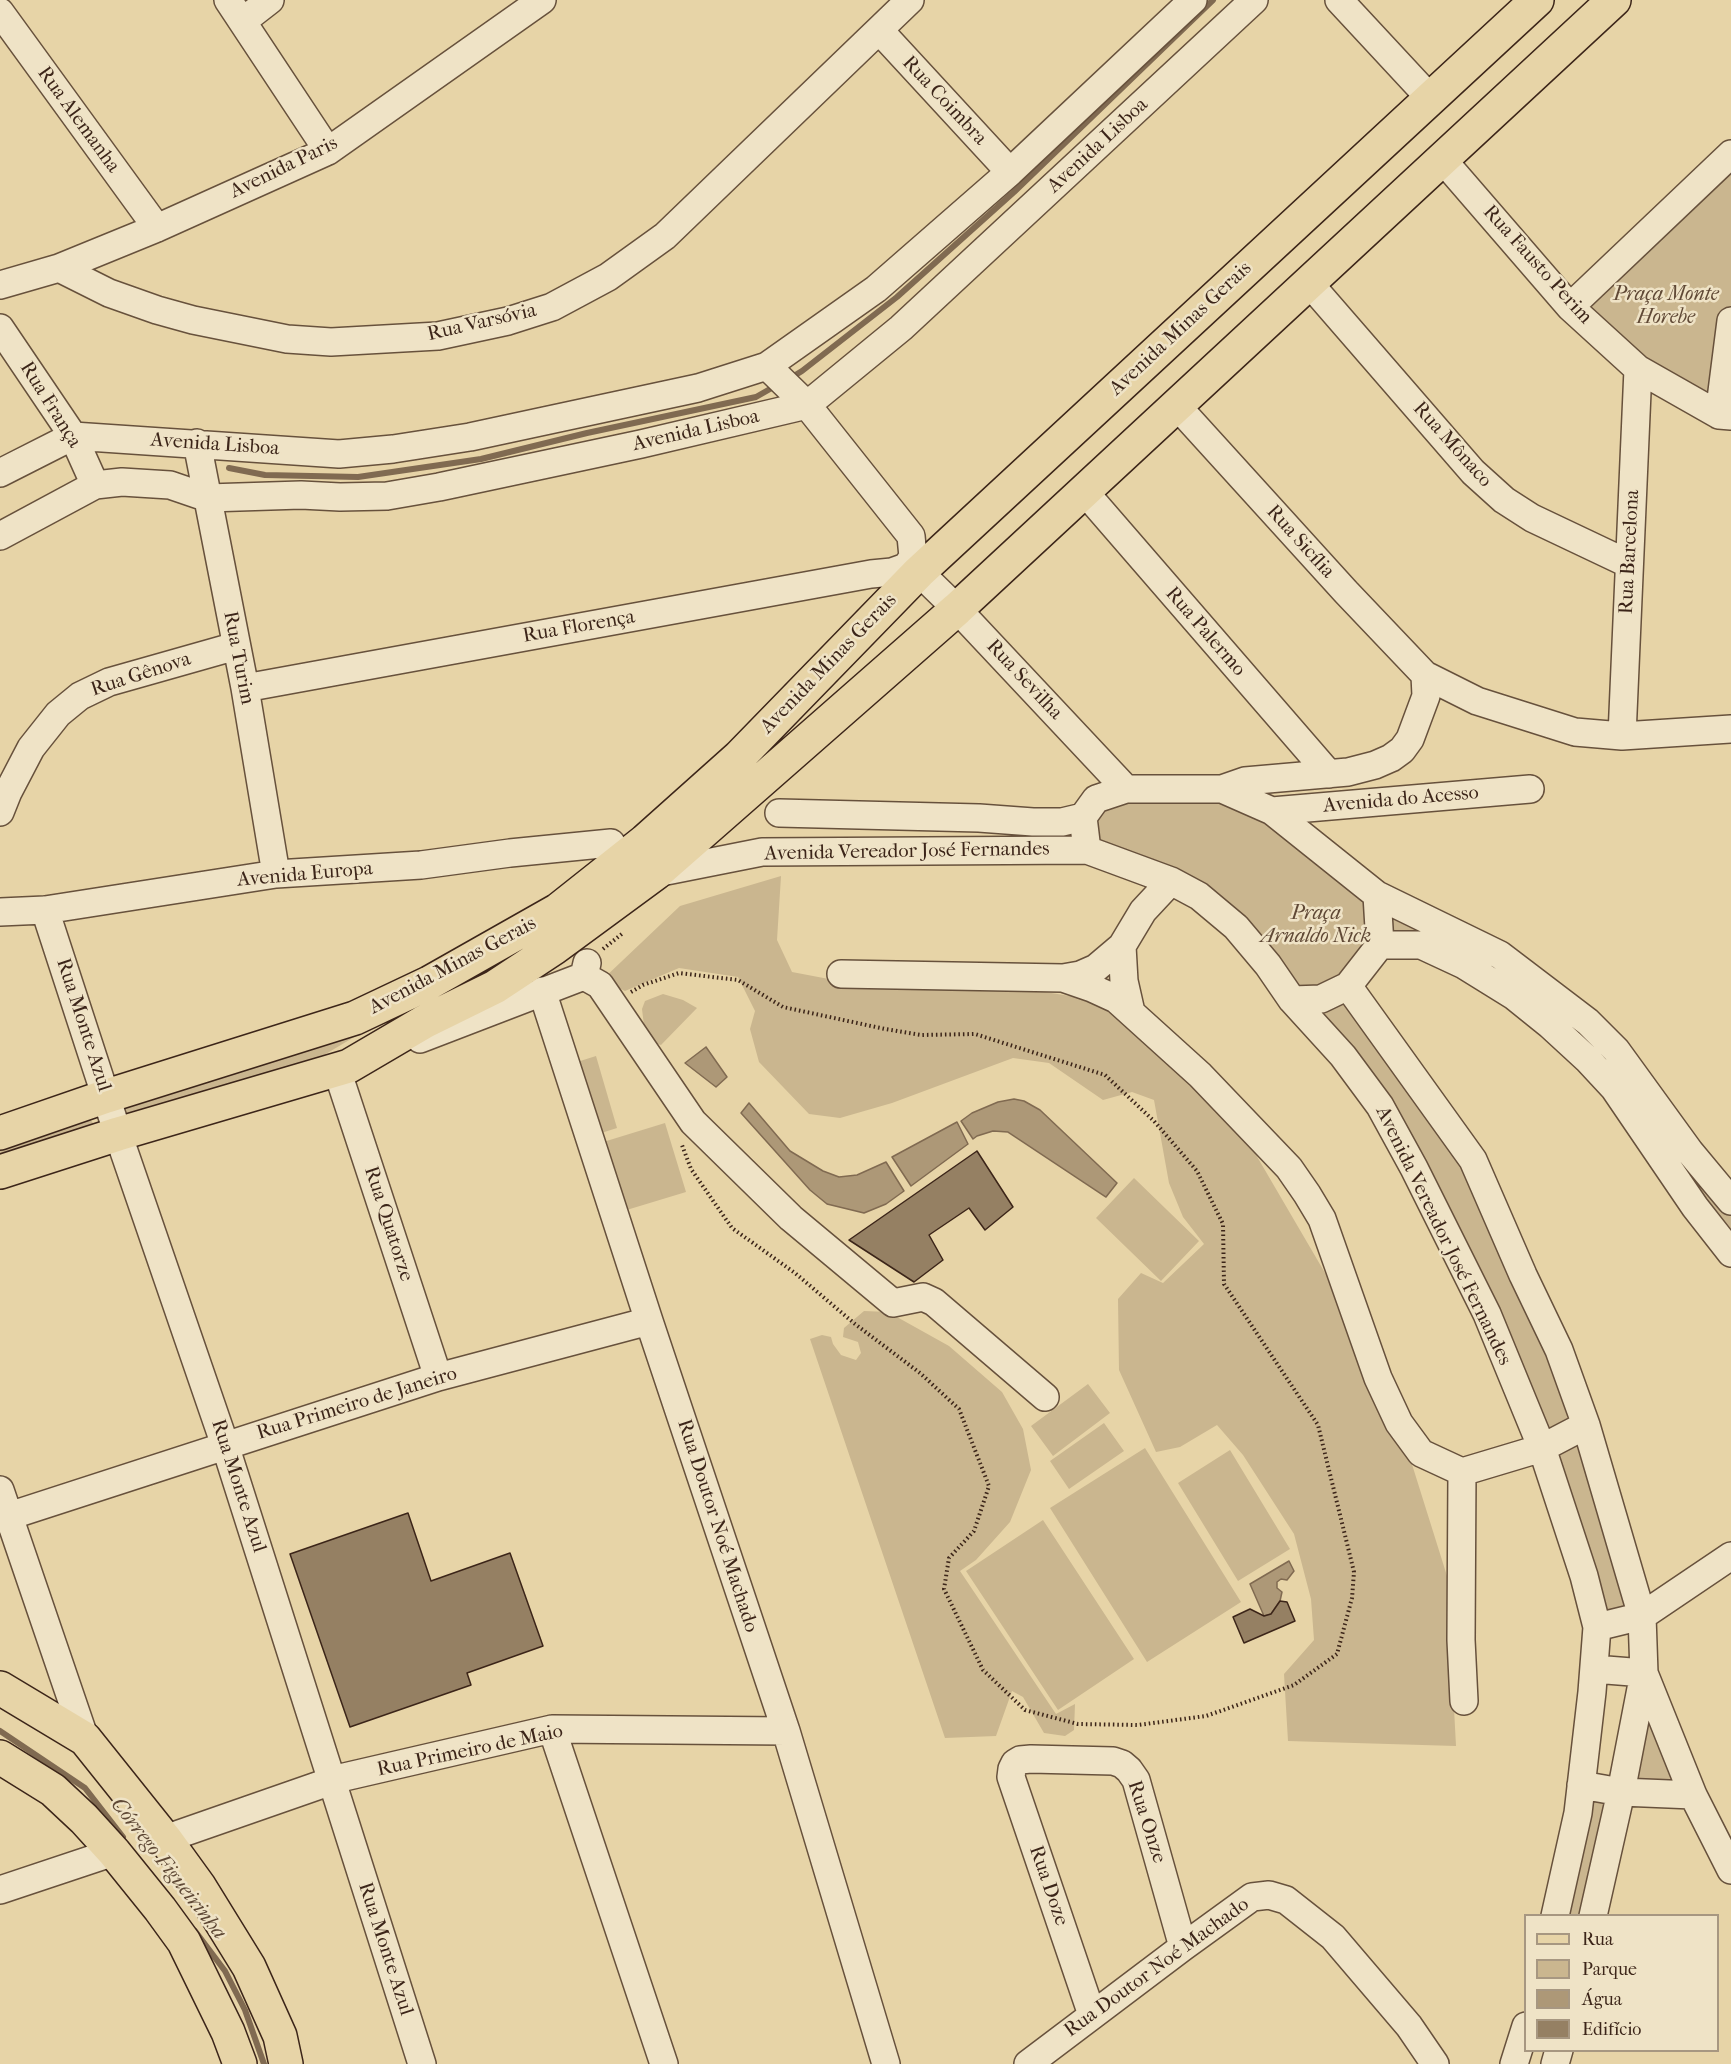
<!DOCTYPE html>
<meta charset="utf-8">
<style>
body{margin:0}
#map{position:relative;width:1731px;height:2064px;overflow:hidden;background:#e7d4a7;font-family:"IM FELL French Canon",serif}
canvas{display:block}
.legend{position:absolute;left:1524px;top:1914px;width:195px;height:138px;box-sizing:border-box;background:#efe3c6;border:2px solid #a79781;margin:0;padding:8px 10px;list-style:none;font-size:18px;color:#3c2519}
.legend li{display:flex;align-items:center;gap:12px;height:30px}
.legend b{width:30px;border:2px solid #a79781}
</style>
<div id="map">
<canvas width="1731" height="2064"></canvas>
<ul class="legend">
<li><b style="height:8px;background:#e7d4a7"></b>Rua</li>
<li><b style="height:16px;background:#cab68f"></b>Parque</li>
<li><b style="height:16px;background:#ad9877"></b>Água</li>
<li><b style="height:16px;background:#958063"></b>Edifício</li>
</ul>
</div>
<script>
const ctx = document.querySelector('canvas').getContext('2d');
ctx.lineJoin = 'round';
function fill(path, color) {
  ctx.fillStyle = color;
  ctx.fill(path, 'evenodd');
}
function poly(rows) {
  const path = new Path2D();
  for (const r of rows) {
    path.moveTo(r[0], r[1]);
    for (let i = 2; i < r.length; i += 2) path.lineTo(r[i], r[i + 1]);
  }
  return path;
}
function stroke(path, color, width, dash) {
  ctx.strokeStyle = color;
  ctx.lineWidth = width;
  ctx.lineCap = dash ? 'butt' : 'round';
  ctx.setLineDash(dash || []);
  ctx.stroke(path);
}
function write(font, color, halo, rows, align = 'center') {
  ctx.font = font + ' "IM FELL French Canon",serif';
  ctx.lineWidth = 5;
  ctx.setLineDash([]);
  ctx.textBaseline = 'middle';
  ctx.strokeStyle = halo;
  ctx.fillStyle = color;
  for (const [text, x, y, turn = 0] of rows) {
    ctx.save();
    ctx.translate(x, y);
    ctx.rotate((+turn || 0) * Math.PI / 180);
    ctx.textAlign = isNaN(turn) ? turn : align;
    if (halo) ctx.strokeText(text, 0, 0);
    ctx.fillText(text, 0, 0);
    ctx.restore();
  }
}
fill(poly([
 [1731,154,1731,321,1719,415,1570,307],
 [1222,789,1588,1022,1731,1201,1731,1253,1614,1088,1464,965,1380,945,1348,986,1473,1160,1523,1275,1642,1616,1597,1627,1542,1448,1380,1106,1236,927,1087,850,1097,800],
 [781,876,777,940,792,972,834,980,1027,989,1082,998,1118,1011,1159,1044,1252,1148,1342,1302,1410,1458,1447,1576,1456,1746,1288,1741,1284,1674,1314,1640,1311,1599,1294,1534,1243,1455,1217,1425,1180,1447,1156,1452,1119,1370,1118,1299,1141,1273,1163,1283,1204,1244,1183,1217,1169,1183,1154,1100,1132,1092,1103,1100,1049,1063,1013,1058,892,1103,840,1118,809,1114,759,1062,750,1029,755,1011,738,977,679,968,625,991,602,980,680,906],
 [663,994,683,1000,697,1008,661,1045,652,1042,645,1034,642,1009,645,1001],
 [411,1009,361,1033,324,1055,284,1073,125,1117,123,1107],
 [596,1056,617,1128,598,1134,577,1062],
 [89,1118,93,1123,91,1131,0,1161,0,1144],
 [665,1123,686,1192,620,1212,600,1143],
 [1134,1178,1199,1241,1161,1281,1096,1218],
 [864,1311,888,1312,949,1346,1002,1392,1023,1429,1031,1470,1010,1522,976,1560,960,1571,1056,1714,1075,1704,1074,1730,1065,1736,1044,1733,1023,1697,1012,1691,996,1736,945,1738,810,1339,822,1335,831,1337,833,1344,841,1355,856,1360,861,1353,858,1342,843,1337,844,1328],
 [1088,1384,1110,1413,1053,1456,1031,1426],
 [1104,1423,1124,1451,1069,1489,1050,1461],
 [1145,1448,1241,1602,1147,1662,1050,1508],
 [1230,1450,1290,1549,1238,1581,1178,1483],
 [1043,1520,1134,1659,1058,1710,966,1571],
 [1644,1673,1693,1795,1621,1793,1593,1915,1555,1916,1581,1785,1620,1792]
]), '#cab68f');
const water = poly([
 [706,1047,727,1077,716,1087,685,1063,706,1047],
 [1014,1099,1024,1101,1040,1110,1117,1183,1106,1197,1008,1132,993,1131,977,1136,973,1139,961,1121,972,1113,998,1102,1014,1099],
 [749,1103,790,1151,823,1171,839,1177,857,1175,886,1162,904,1191,886,1204,864,1213,827,1204,810,1190,741,1113,749,1103],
 [957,1122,968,1144,911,1186,892,1157,957,1122],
 [1289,1561,1294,1571,1287,1580,1281,1579,1277,1582,1277,1588,1282,1592,1280,1601,1271,1614,1264,1616,1250,1584,1289,1561]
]);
fill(water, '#ad9877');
stroke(water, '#806a51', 1.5);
stroke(poly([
 [789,379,802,371,897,297,1014,192,1213,0],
 [229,468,265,475,358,477,481,459,587,433,756,397,777,385],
 [0,1731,85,1788,123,1837],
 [195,1931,225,1971,245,2010,264,2064]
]), '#806a51', 6);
const building = poly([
 [977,1151,1013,1207,985,1230,969,1208,929,1235,943,1260,914,1282,849,1240,977,1151],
 [408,1513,431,1581,510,1553,543,1646,467,1673,471,1685,350,1727,290,1554,408,1513],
 [1280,1601,1287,1602,1295,1621,1244,1643,1233,1617,1250,1609,1264,1616,1271,1614,1280,1601]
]);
fill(building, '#958063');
stroke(building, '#3c2519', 1.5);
const minor = poly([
 [228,0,328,151],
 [1339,0,1430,98],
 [0,12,157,228],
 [243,21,270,0],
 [879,30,1010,172],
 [1442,159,1570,307,1638,369,1719,415,1731,416],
 [59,268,109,293,157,310,193,320,287,339,331,342,438,336,508,321,552,307,608,277,665,236,910,0],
 [1309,283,1473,472,1504,500,1532,518,1629,564],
 [0,285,59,268,157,228,328,151,542,0],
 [1570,307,1731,154],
 [0,328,73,436,95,485],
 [1177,406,1346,592,1425,675,1477,701,1575,732,1622,736,1731,729],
 [1719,415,1731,321],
 [197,443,245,688,276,874],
 [0,473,73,436,339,454,393,449,470,437,698,388,767,366,876,289,1010,172,1193,0],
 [1083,490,1329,774],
 [0,536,95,485,122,482,170,485,208,498,301,495,340,497,387,496,439,487,641,444,807,405,901,328,1254,0],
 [919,572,957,609,1126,789],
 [245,688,871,574,892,572,906,567,913,557,911,536,807,405,767,366],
 [1622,736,1638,369],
 [1222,789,1245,781,1348,772,1375,765,1391,758,1402,750,1410,739,1426,696,1425,675],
 [1272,811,1530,789],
 [0,812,8,792,31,748,58,714,80,696,109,682,236,646],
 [779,813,979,818,1033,822,1062,822,1083,817],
 [1087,850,1083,817,1096,799,1126,789,1222,789,1272,811,1377,895,1500,955,1588,1022,1616,1050,1690,1152,1731,1201],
 [656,873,762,852,1087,850,1171,881,1199,896,1236,927,1268,965,1292,1000,1343,1056,1380,1106,1414,1168,1487,1314,1542,1448,1584,1576,1597,1627,1592,1692,1578,1813,1555,1916],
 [45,910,118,1134,225,1445,422,2064],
 [0,912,45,910,276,874,421,865,510,853,611,843],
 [1380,945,1421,945,1464,965,1514,996,1550,1025,1588,1060,1614,1088,1695,1207,1731,1253],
 [841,974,1063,978,1092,988,1116,999,1200,1075,1289,1168,1307,1194,1322,1219,1378,1378,1399,1423,1421,1453,1462,1472,1542,1448,1586,1425],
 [584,976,600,985,693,1122,791,1218,893,1303,923,1297,934,1302,1045,1397],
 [1063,978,1080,975,1096,968,1122,946],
 [1348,986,1473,1160,1523,1275,1559,1350,1586,1425,1642,1616,1644,1673,1621,1792,1593,1916],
 [542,991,649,1321,786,1731,886,2064],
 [1292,1000,1321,999,1348,986,1380,945,1377,895],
 [1131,1012,1124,981,1122,946,1143,911,1171,881],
 [420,1039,584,976,587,963],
 [337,1070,438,1377],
 [1462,1472,1461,1640,1464,1701],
 [0,1490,85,1739],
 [0,1519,438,1377,649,1321],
 [1597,1627,1642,1616,1731,1556],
 [1594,1669,1644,1673,1693,1795,1731,1870],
 [552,1729,664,2064],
 [1581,1785,1621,1792,1693,1795],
 [165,1839,340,1778,552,1729,786,1731],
 [0,1890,114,1852],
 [1092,2015,1011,1777,1012,1769,1015,1763,1020,1760,1031,1759,1113,1761,1122,1764,1129,1770,1136,1780,1183,1947],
 [1028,2064,1183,1947,1252,1897,1269,1895,1286,1900,1333,1937,1409,2026,1435,2064],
 [1514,2064,1526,2026],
 [1555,2064,1559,2050]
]);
const major = poly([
 [0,1133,107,1096,355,1018,429,983,558,910,645,841,739,757,919,572,1537,0],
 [0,1172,118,1134,349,1066,424,1022,495,987,554,948,656,873,957,609,1614,0],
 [0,1688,85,1739,165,1839,199,1886,249,1967,280,2036,286,2064],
 [0,1757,53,1790,84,1819,114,1852,160,1909,184,1942,228,2032,240,2064]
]);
stroke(minor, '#67513c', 30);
stroke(major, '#3c2519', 36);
stroke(poly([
 [603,949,623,933],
 [631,992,643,985,679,973,738,980,783,1007,885,1029,921,1035,975,1034,1105,1075,1154,1121,1197,1171,1223,1224,1224,1284,1318,1425,1354,1572,1352,1598,1337,1654,1294,1685,1206,1716,1138,1725,1078,1724,1025,1710,983,1670,944,1589,949,1558,974,1531,989,1486,959,1409,920,1373,855,1324,795,1273,732,1228,691,1169,682,1145]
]), '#3c2519', 4, [1.5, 3]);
stroke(minor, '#efe3c6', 27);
stroke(major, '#e7d4a7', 33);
write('20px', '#3c2519', '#efe3c6', [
 ["Rua Coimbra",944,101,47],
 ["Rua Alemanha",78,120,54],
 ["Avenida Lisboa",1098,146,-43],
 ["Avenida Paris",284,168,-26],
 ["Rua Fausto Perim",1537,265,48],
 ["Rua Varsóvia",482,323,-13],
 ["Avenida Minas Gerais",1181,329,-43],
 ["Rua França",50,405,58],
 ["Avenida Lisboa",696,431,-13],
 ["Avenida Lisboa",215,445,4],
 ["Rua Mônaco",1452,445,48],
 ["Rua Sicília",1300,542,48],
 ["Rua Barcelona",1630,552,-87],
 ["Rua Florença",579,627,-10],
 ["Rua Palermo",1205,632,49],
 ["Rua Turim",238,658,79],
 ["Avenida Minas Gerais",829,664,-46],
 ["Rua Gênova",141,675,-18],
 ["Rua Sevilha",1024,680,47],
 ["Avenida do Acesso",1401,800,-5],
 ["Avenida Vereador José Fernandes",907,852,-1],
 ["Avenida Europa",305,875,-5],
 ["Avenida Minas Gerais",453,966,-28],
 ["Rua Monte Azul",83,1025,72],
 ["Rua Quatorze",388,1224,72],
 ["Avenida Vereador José Fernandes",1443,1236,64],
 ["Rua Primeiro de Janeiro",357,1404,-17],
 ["Rua Monte Azul",238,1486,72],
 ["Rua Doutor Noé Machado",717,1526,72],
 ["Rua Primeiro de Maio",470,1751,-12],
 ["Rua Onze",1146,1822,72],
 ["Rua Doze",1048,1886,71],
 ["Rua Monte Azul",385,1949,72],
 ["Rua Doutor Noé Machado",1157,1968,-36]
]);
write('italic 20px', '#604936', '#efe3c6', [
 ["Praça Monte",1666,295],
 ["Horebe",1666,318],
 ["Praça",1316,914],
 ["Arnaldo Nick",1316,937]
]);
write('italic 21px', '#5e4835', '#efe3c6', [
 ["Córrego Figueirinha",168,1869,52]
]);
</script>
